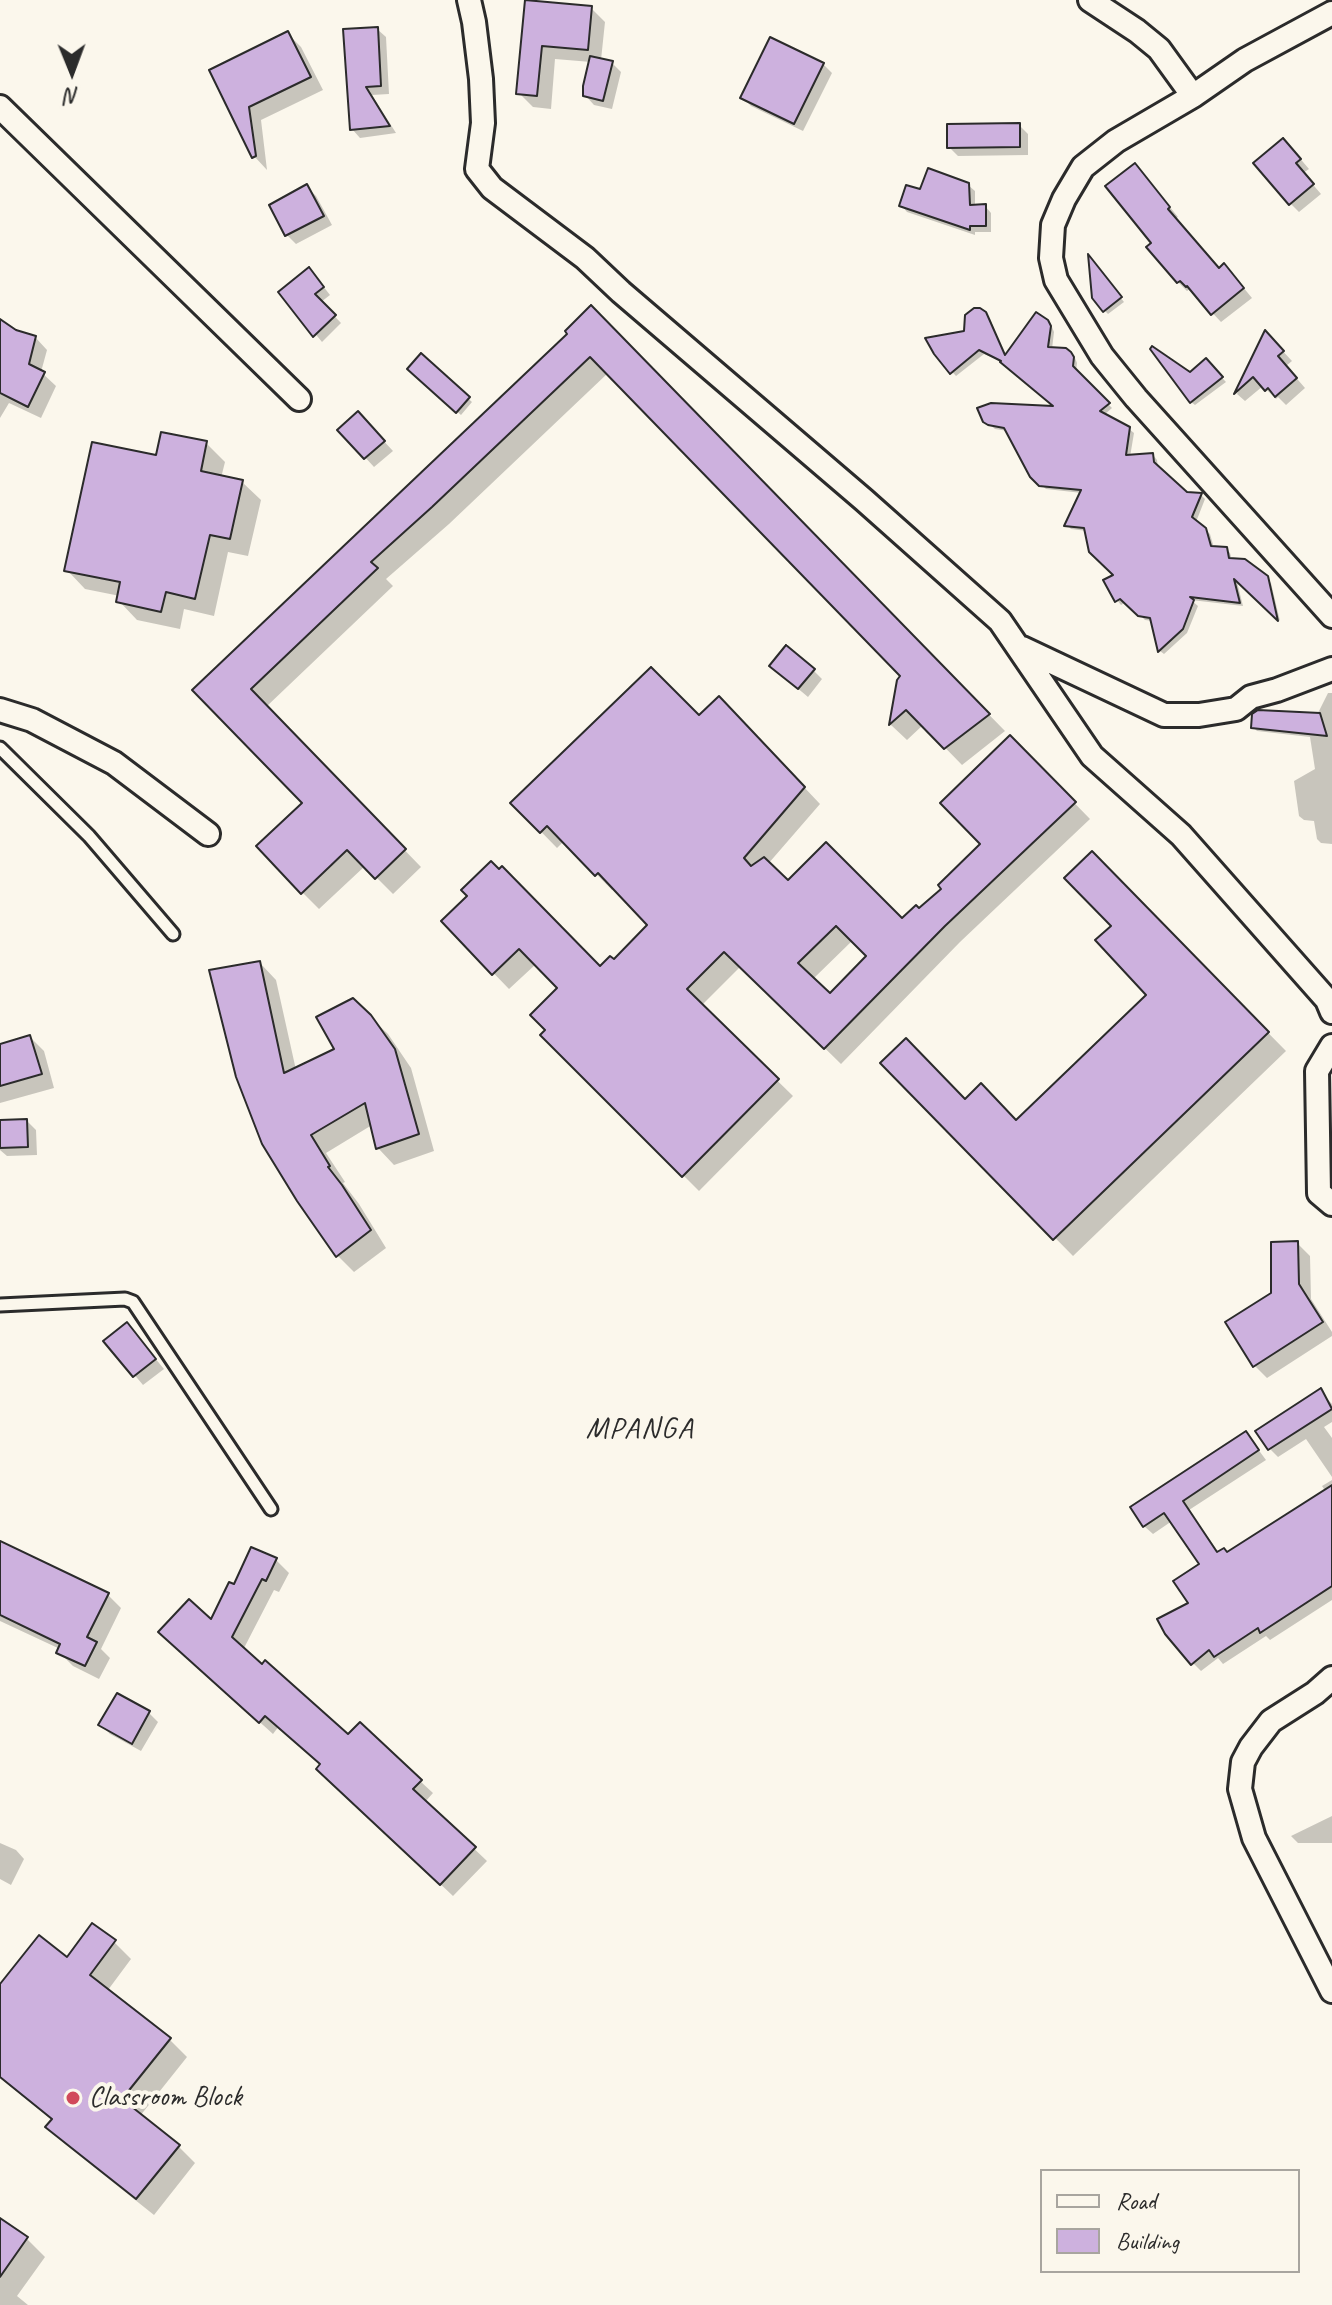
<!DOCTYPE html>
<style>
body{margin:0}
#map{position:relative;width:1332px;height:2305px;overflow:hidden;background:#fbf7ec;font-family:Caveat,sans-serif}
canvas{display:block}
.legend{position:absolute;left:1040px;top:2169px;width:260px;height:104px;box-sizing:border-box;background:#fbf7ec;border:2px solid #a8a59f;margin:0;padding:10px 14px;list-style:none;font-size:24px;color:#2b2b2b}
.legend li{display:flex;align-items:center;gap:16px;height:40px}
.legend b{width:40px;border:2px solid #a8a59f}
.north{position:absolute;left:32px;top:32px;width:80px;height:80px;-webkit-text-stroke:6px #fbf7ec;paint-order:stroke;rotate:179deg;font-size:22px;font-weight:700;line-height:32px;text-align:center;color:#2b2b2b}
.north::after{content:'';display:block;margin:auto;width:28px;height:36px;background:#2b2b2b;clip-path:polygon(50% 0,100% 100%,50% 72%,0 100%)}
</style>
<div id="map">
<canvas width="1332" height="2305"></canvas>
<ul class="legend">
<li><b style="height:10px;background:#fbf7ec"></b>Road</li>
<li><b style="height:22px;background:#cdb1de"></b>Building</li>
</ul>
<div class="north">N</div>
</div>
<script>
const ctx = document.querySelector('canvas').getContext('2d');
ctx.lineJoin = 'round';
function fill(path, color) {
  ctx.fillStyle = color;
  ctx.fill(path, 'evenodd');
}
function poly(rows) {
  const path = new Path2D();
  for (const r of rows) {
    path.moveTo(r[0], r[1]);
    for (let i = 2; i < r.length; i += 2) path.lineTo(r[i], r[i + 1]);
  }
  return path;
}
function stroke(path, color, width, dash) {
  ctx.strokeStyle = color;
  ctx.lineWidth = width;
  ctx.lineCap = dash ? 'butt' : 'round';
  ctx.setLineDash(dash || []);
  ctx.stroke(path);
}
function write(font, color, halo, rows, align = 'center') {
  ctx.font = font + ' Caveat,sans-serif';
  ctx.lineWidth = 8;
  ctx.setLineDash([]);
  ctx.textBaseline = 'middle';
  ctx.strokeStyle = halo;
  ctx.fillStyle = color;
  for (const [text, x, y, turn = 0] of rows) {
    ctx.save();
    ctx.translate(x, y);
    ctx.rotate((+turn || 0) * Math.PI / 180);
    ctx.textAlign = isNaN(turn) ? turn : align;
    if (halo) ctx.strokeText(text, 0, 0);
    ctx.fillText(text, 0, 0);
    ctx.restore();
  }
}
fill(poly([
 [526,2,591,8,605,22,601,60,612,63,621,72,612,109,594,105,585,95,591,62,555,59,551,109,533,107,519,93],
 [377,29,386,37,389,94,372,95,396,133,360,138,352,129],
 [288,34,301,47,323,90,261,120,267,170,254,156,211,71],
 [823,64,832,73,803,131,751,106,743,98],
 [1019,125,1028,134,1028,155,958,156,949,147],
 [1292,149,1309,169,1303,173,1321,194,1299,212,1290,203],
 [1143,174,1178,217,1175,219,1219,270,1233,275,1252,298,1221,322,1190,289,1187,291,1178,282,1153,243],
 [968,185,975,191,975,207,985,206,991,213,991,232,975,232,975,235,907,212,901,205,921,192],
 [307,187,316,196,332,225,296,244,287,235],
 [1090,259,1124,302,1108,314,1104,310],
 [316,277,330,295,321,302,341,323,322,342,281,292],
 [591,308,1005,731,962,765,923,725,907,740,891,725,899,681,903,676,608,373,449,524,386,579,393,586,266,707,421,867,393,894,365,866,319,909,302,892,305,804,195,691,570,334],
 [984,313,990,319,1006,357,1047,322,1052,327,1054,332,1052,349,1069,353,1075,358,1077,363,1076,372,1112,408,1104,415,1129,429,1134,433,1130,457,1153,455,1157,460,1158,468,1187,494,1201,495,1205,499,1196,522,1210,534,1214,548,1226,549,1230,553,1232,560,1266,578,1271,583,1280,621,1236,578,1243,606,1191,600,1198,606,1187,633,1164,654,1160,651,1153,621,1145,620,1126,602,1121,605,1117,600,1116,575,1087,531,1071,529,1067,525,1082,493,1046,489,1032,476,1008,431,995,429,985,421,1057,409,1003,362,984,354,956,376,935,353,966,333],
 [0,322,16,332,35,337,47,350,41,372,56,386,41,418,9,403,0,418],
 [1266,333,1292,361,1286,366,1305,388,1286,405,1278,397,1276,399,1263,386,1245,401,1237,394],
 [421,356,472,402,461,415,409,369],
 [1206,361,1226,382,1195,405,1191,402,1191,375],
 [367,423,393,451,374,467,340,430],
 [206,443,225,462,221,478,242,482,261,500,248,556,228,552,214,616,184,609,180,629,137,620,119,601,120,596,85,589,67,570,157,457],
 [771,666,813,670,822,679,808,697],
 [1328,693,1332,693,1332,844,1321,843,1317,839,1314,821,1304,820,1299,816,1294,781,1315,769,1310,737,1257,731,1253,727,1317,715],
 [735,714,820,804,768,864,788,883,902,921,944,889,983,844,1010,737,1090,819,960,942,841,1064,741,966,701,1006,793,1096,699,1191,543,1035,548,1030,560,988,536,964,509,989,443,921,600,968,614,962,650,926,614,888,612,890,564,841,557,848,513,803,699,718],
 [853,940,869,956,830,996,813,979],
 [1092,854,1286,1051,1073,1256,883,1063,965,1102,1017,1122,1148,995,1114,926],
 [260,963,276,980,296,1070,337,1050,370,1017,388,1034,411,1068,434,1151,394,1165,378,1148,372,1125,326,1153,345,1182,343,1183,359,1204,386,1248,354,1272,338,1256,299,1200],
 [30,1037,44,1051,54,1088,0,1103,0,1046],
 [27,1121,36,1130,37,1155,7,1156,0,1150,0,1122],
 [1297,1243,1310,1256,1311,1299,1332,1332,1332,1336,1267,1378,1255,1366,1274,1294],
 [135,1334,164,1369,143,1385,106,1341],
 [1320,1391,1332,1404,1332,1422,1324,1427,1332,1438,1332,1477,1306,1439,1278,1457,1270,1449],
 [1246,1433,1266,1460,1189,1510,1219,1553,1228,1554,1326,1492,1322,1486,1332,1480,1332,1600,1270,1640,1266,1636,1223,1664,1218,1658,1201,1671,1193,1663,1191,1604,1202,1564,1172,1521,1153,1534,1144,1526],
 [0,1543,107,1594,121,1608,101,1649,110,1658,99,1679,73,1666,59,1652,60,1649,0,1621],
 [252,1549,276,1560,289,1573,279,1592,274,1590,243,1650,348,1737,420,1781,433,1793,425,1802,487,1861,453,1896,331,1781,322,1765,279,1726,273,1734,173,1644,212,1622,235,1587],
 [149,1713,158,1722,141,1751,110,1734,101,1725],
 [1332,1816,1332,1843,1298,1843,1291,1836],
 [0,1843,16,1850,24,1859,11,1885,0,1879],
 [114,1942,131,1959,108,1990,170,2040,187,2057,140,2116,178,2146,195,2163,154,2215,65,2144,48,2127,53,2121,0,2078,0,1987],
 [0,2220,27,2239,45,2257,17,2296,28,2305,0,2305]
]), '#0003');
const building = poly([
 [525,0,592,6,588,50,542,46,537,96,516,94,525,0],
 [378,27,381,86,366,87,390,126,350,130,343,29,378,27],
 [288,31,311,77,249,107,256,156,252,158,209,70,288,31],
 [770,37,824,63,794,124,740,98,770,37],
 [590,56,613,61,603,101,583,96,583,86,590,56],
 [1020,123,1020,147,947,148,947,124,1020,123],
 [1283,138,1301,159,1296,163,1314,184,1289,205,1253,163,1283,138],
 [1135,163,1170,207,1168,209,1219,268,1224,263,1244,288,1211,315,1187,286,1186,287,1180,281,1177,283,1146,247,1151,243,1105,186,1135,163],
 [928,168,969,183,970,205,986,204,986,226,970,226,970,230,899,206,906,185,920,189,928,168],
 [307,184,324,216,285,236,269,205,307,184],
 [1088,254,1122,297,1103,312,1092,298,1088,254],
 [309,267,324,287,315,294,336,315,313,337,278,292,309,267],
 [591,305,990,714,944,749,906,710,889,725,897,680,900,676,590,357,432,507,371,562,378,568,251,689,406,849,375,879,347,850,301,894,256,846,302,803,192,690,567,334,565,331,591,305],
 [974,308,980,308,986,312,1005,355,1036,312,1048,320,1051,326,1048,347,1066,348,1071,352,1074,357,1073,366,1110,403,1100,411,1130,427,1126,455,1153,453,1154,462,1187,492,1202,493,1192,517,1206,528,1211,546,1227,547,1229,558,1245,559,1268,576,1278,621,1234,579,1240,603,1190,597,1194,600,1183,629,1158,652,1150,618,1138,616,1120,599,1115,602,1103,580,1113,575,1089,552,1084,528,1064,526,1081,490,1039,486,1030,477,1004,428,988,425,983,422,977,408,991,403,1053,406,1000,362,1001,361,979,350,950,374,934,354,925,338,964,331,965,315,974,308],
 [0,319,16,330,36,336,29,364,45,372,28,407,0,393,0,319],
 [1265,330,1284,351,1278,356,1297,378,1275,397,1268,388,1265,391,1253,377,1234,394,1265,330],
 [1152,346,1190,372,1206,358,1223,377,1190,403,1150,349,1152,346],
 [421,353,470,397,456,413,407,369,421,353],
 [358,411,385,441,364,459,337,430,358,411],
 [161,432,207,441,201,471,243,480,230,539,210,535,195,599,166,592,161,612,116,602,120,582,64,571,92,442,156,455,161,432],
 [786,645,815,669,798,689,769,666,786,645],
 [651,667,699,715,719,696,805,787,744,858,751,866,764,857,788,880,826,842,902,918,916,905,919,908,941,889,938,885,980,844,940,803,1010,735,1076,802,945,926,824,1049,724,952,687,989,779,1079,682,1177,540,1035,545,1030,530,1015,557,988,519,949,492,975,441,921,467,896,461,890,491,861,499,869,502,866,600,966,610,956,614,959,647,925,598,873,595,876,547,826,540,833,510,803,651,667],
 [836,926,866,956,830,993,798,963,836,926],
 [1258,710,1320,713,1327,736,1251,728,1252,714,1258,710],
 [1092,851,1269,1032,1053,1240,880,1063,906,1038,965,1099,981,1083,1016,1120,1146,995,1095,940,1111,926,1064,878,1092,851],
 [260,961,284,1073,334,1049,316,1017,353,998,371,1015,395,1049,419,1134,376,1149,365,1103,311,1135,330,1166,328,1167,342,1185,371,1230,336,1257,297,1201,262,1144,236,1077,209,970,260,961],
 [30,1035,42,1074,0,1086,0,1044,30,1035],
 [27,1119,28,1147,0,1148,0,1120,27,1119],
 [1298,1241,1299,1284,1323,1322,1253,1367,1225,1322,1271,1293,1271,1242,1298,1241],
 [127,1322,156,1359,133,1377,103,1341,127,1322],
 [1321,1388,1332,1409,1268,1450,1255,1431,1321,1388],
 [1246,1431,1259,1450,1183,1501,1217,1552,1224,1548,1227,1552,1332,1485,1332,1586,1260,1633,1258,1628,1214,1657,1209,1650,1191,1665,1165,1634,1157,1619,1188,1603,1173,1581,1199,1564,1164,1513,1143,1527,1130,1507,1246,1431],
 [0,1541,109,1593,87,1637,97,1642,85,1666,56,1653,60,1644,0,1615,0,1541],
 [251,1547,277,1558,266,1581,262,1579,232,1637,262,1664,265,1660,348,1734,360,1722,422,1780,413,1789,476,1847,440,1885,316,1769,320,1764,265,1716,259,1723,158,1632,189,1599,211,1619,229,1582,234,1584,251,1547],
 [117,1693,150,1711,132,1744,98,1725,117,1693],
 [92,1923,116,1940,90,1975,171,2038,122,2099,180,2145,136,2199,45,2127,52,2119,0,2077,0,1984,39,1935,67,1957,92,1923],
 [0,2218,28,2237,0,2277,0,2218]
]);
fill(building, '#cdb1de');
stroke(building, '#2b2b2b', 2);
const lane = poly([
 [0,748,89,836,173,934],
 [0,1305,125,1299,133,1302,271,1509]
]);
const street = poly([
 [469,0,474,22,481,79,483,123,477,169,492,188,585,258,621,292,864,500,1000,621,1092,756,1181,835,1327,1000,1332,1012],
 [1090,0,1137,31,1159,49,1193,96],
 [1332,13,1245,60,1193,96,1116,141,1083,167,1064,199,1053,225,1051,258,1056,280,1102,356,1136,398,1332,616],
 [0,107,299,399],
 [1022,648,1164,715,1199,715,1236,709,1251,697,1277,690,1332,669],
 [0,710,32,720,114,763,208,834],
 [1332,1046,1317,1071,1319,1193,1332,1204],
 [1332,1678,1315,1693,1271,1721,1251,1747,1243,1762,1240,1789,1254,1838,1332,1991]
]);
stroke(lane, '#2b2b2b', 17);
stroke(street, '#2b2b2b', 28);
stroke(lane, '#fbf7ec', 11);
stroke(street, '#fbf7ec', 22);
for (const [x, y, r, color] of [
 [73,2098,8,"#d1495b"]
]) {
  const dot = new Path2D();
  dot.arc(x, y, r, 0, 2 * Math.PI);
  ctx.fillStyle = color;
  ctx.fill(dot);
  stroke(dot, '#fbf7ec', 3);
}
write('28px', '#2b2b2b', '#fbf7ec', [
 ["Classroom Block",89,2098]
], 'left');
ctx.letterSpacing = '2px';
write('30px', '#2b2b2b', '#fbf7ec', [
 ["MPANGA",640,1429]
]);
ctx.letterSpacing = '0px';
</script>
